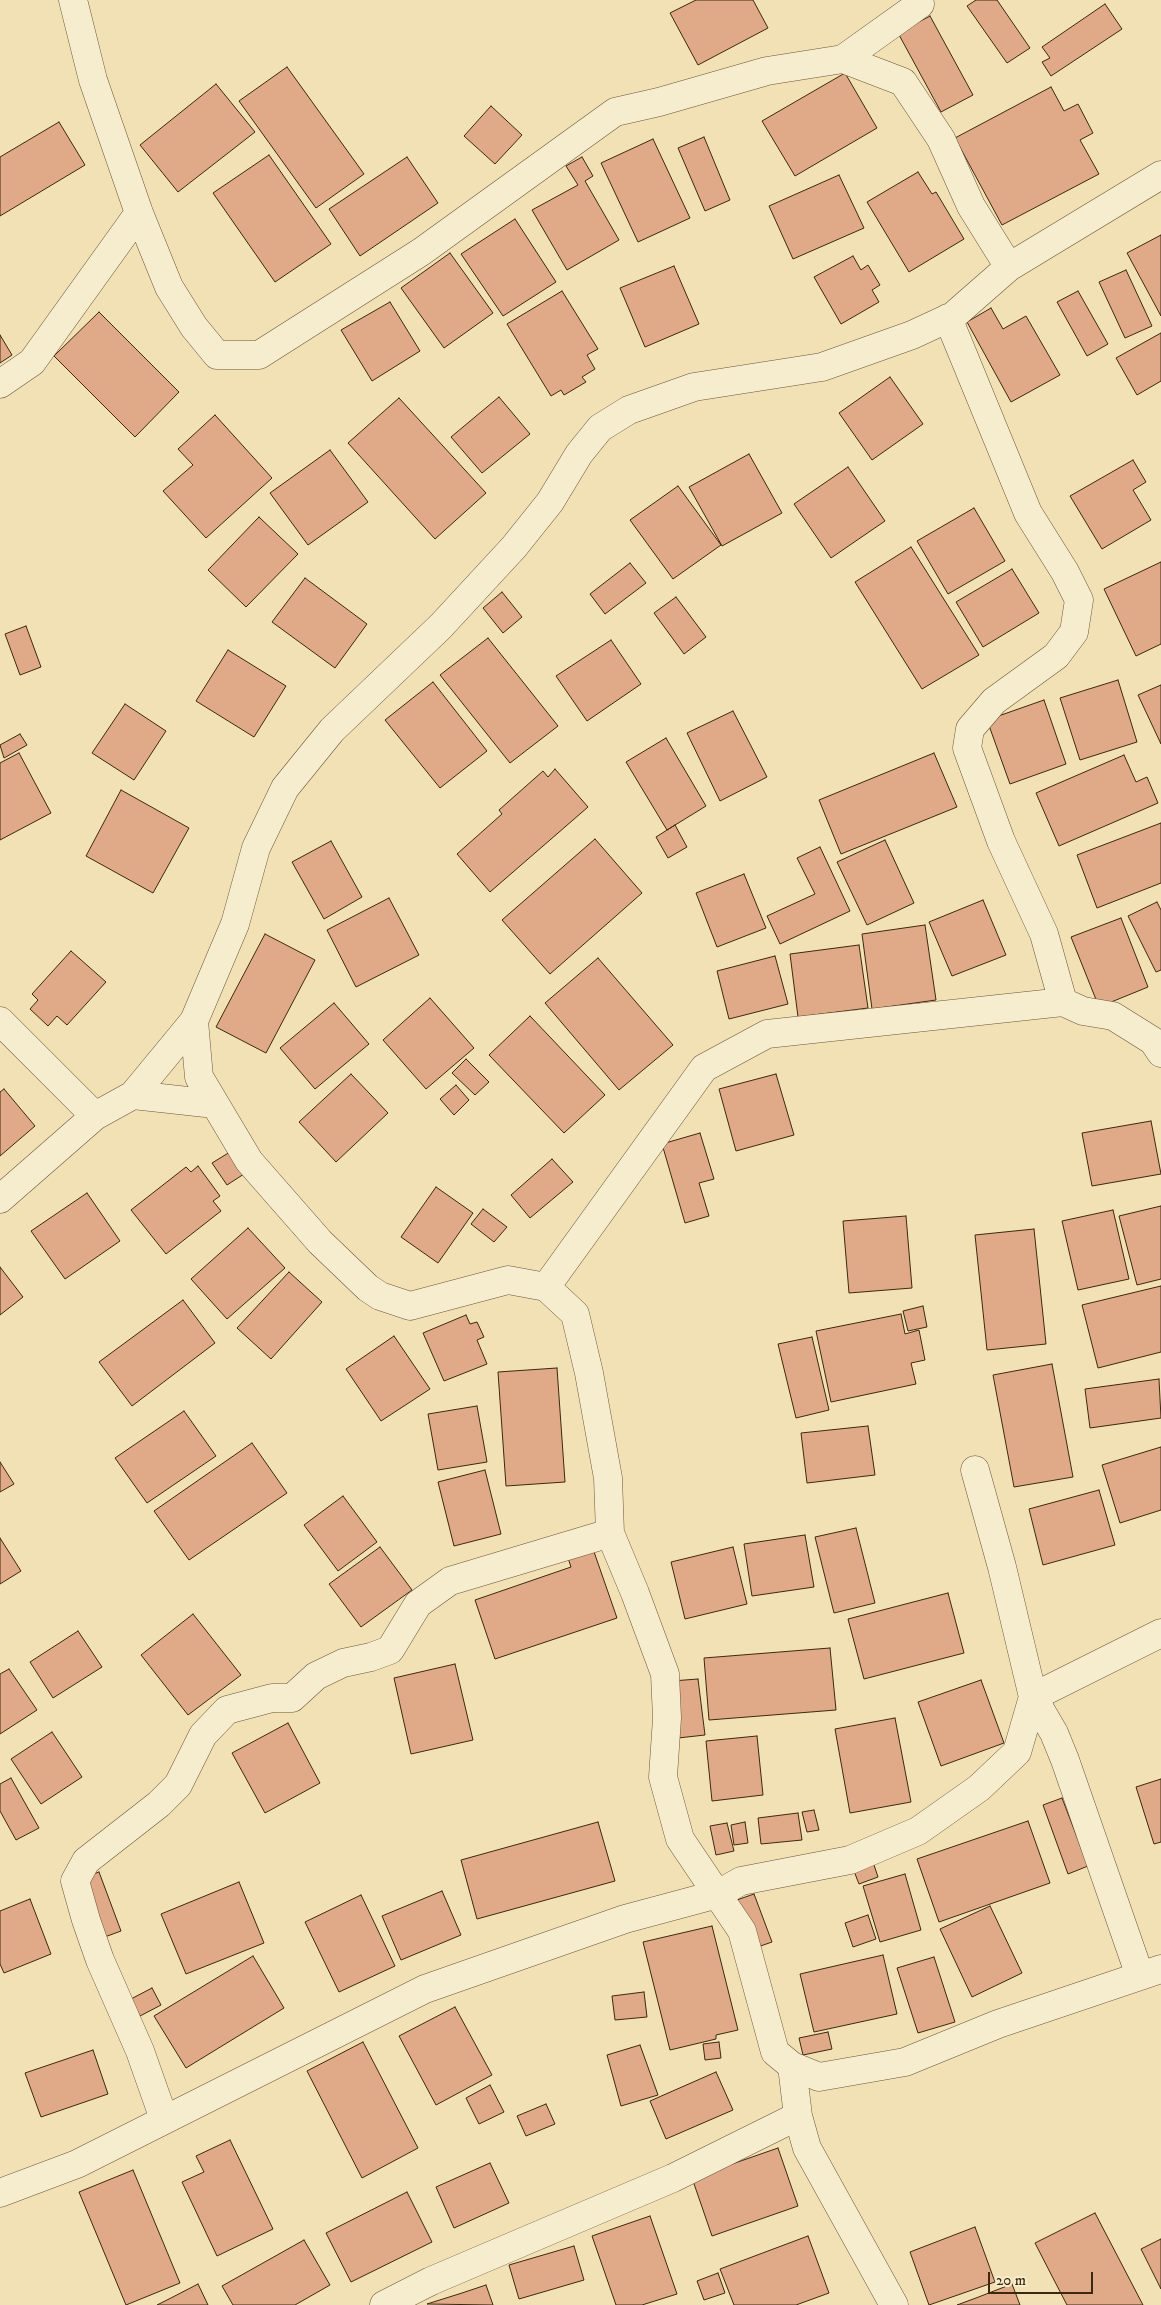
<!DOCTYPE html>
<style>
body{margin:0}
#map{position:relative;width:1161px;height:2305px;overflow:hidden;background:#f1e1b4;font-family:"IM FELL DW Pica",serif}
canvas{display:block}
.scale{position:absolute;left:988px;top:2272px;width:105px;height:22px;box-sizing:border-box;border:2px solid #3d280e;border-top:0;padding-left:6px;font-size:15px;line-height:18px;white-space:nowrap;color:#3d280e;-webkit-text-stroke:4px #f6ecce;paint-order:stroke}
</style>
<div id="map">
<canvas width="1161" height="2305"></canvas>
<div class="scale">20 m</div>
</div>
<script>
const ctx = document.querySelector('canvas').getContext('2d');
ctx.lineJoin = 'round';
function fill(path, color) {
  ctx.fillStyle = color;
  ctx.fill(path, 'evenodd');
}
function poly(rows) {
  const path = new Path2D();
  for (const r of rows) {
    path.moveTo(r[0], r[1]);
    for (let i = 2; i < r.length; i += 2) path.lineTo(r[i], r[i + 1]);
  }
  return path;
}
function stroke(path, color, width, dash) {
  ctx.strokeStyle = color;
  ctx.lineWidth = width;
  ctx.lineCap = dash ? 'butt' : 'round';
  ctx.setLineDash(dash || []);
  ctx.stroke(path);
}
const building = poly([
 [696,0,753,0,768,28,698,65,670,13,696,0],
 [976,0,997,0,1030,48,1007,63,967,6,976,0],
 [1105,4,1122,29,1051,76,1042,62,1050,58,1042,47,1105,4],
 [930,16,973,95,941,112,898,33,930,16],
 [287,67,364,174,316,208,239,101,287,67],
 [845,73,877,128,795,176,762,121,845,73],
 [216,84,255,132,178,192,140,145,216,84],
 [1051,87,1064,111,1078,104,1093,133,1080,140,1099,174,1002,225,955,138,1051,87],
 [491,106,522,135,495,164,464,136,491,106],
 [59,122,85,165,0,216,0,157,59,122],
 [704,137,730,200,705,211,678,148,704,137],
 [653,139,690,218,638,242,601,163,653,139],
 [269,155,331,244,275,282,213,193,269,155],
 [407,157,438,203,360,256,329,209,407,157],
 [582,157,593,176,585,181,619,240,567,270,532,210,578,185,566,166,582,157],
 [918,172,932,194,936,192,964,239,909,272,867,202,918,172],
 [839,175,864,228,793,259,769,206,839,175],
 [515,219,556,282,503,316,461,254,515,219],
 [1161,235,1161,316,1127,253,1161,235],
 [450,253,493,313,444,348,401,288,450,253],
 [853,256,861,270,868,265,880,285,872,290,879,302,841,324,814,277,853,256],
 [674,266,699,324,645,347,620,288,674,266],
 [1126,270,1152,326,1125,338,1099,282,1126,270],
 [562,291,598,349,587,355,595,369,582,377,586,382,564,395,561,390,551,396,507,324,562,291],
 [1078,291,1108,344,1087,356,1057,302,1078,291],
 [390,302,420,351,372,381,341,330,390,302],
 [991,308,1003,329,1026,316,1060,375,1011,402,967,322,991,308],
 [99,312,179,392,135,437,54,356,99,312],
 [1161,333,1161,381,1137,395,1116,358,1161,333],
 [0,335,12,355,0,363,0,335],
 [890,377,923,424,872,460,839,413,890,377],
 [499,397,530,434,482,473,451,437,499,397],
 [399,398,486,493,435,539,348,443,399,398],
 [215,415,272,478,206,538,163,491,193,465,178,449,215,415],
 [330,450,368,502,308,545,270,493,330,450],
 [749,454,782,513,722,546,689,487,749,454],
 [1133,460,1146,482,1133,490,1151,520,1102,549,1070,496,1133,460],
 [848,467,885,521,831,558,794,504,848,467],
 [678,486,721,545,673,579,630,520,678,486],
 [974,508,1005,561,948,594,917,541,974,508],
 [259,517,298,554,246,607,208,570,259,517],
 [911,547,979,655,922,689,855,582,911,547],
 [1161,562,1161,644,1136,656,1104,589,1161,562],
 [630,563,646,583,605,614,590,594,630,563],
 [1012,569,1039,613,983,647,956,602,1012,569],
 [305,578,367,624,335,668,272,622,305,578],
 [502,592,522,617,503,633,483,608,502,592],
 [676,597,706,637,684,654,654,613,676,597],
 [26,626,41,667,20,675,5,634,26,626],
 [488,638,558,726,510,763,440,675,488,638],
 [611,640,641,684,587,721,556,676,611,640],
 [228,650,286,686,254,737,196,701,228,650],
 [1118,680,1137,742,1080,760,1060,698,1118,680],
 [433,682,487,751,440,788,385,720,433,682],
 [1161,685,1161,744,1138,695,1161,685],
 [1044,700,1066,764,1010,784,987,720,1044,700],
 [125,704,166,731,134,780,92,753,125,704],
 [733,711,767,777,720,801,687,733,733,711],
 [20,734,27,745,4,758,0,745,20,734],
 [666,738,706,806,667,830,626,762,666,738],
 [19,753,51,813,0,840,0,763,19,753],
 [934,753,957,807,841,854,819,800,934,753],
 [1124,755,1136,782,1147,777,1158,803,1059,846,1036,793,1124,755],
 [555,769,588,807,490,892,457,854,502,814,499,810,543,771,548,777,555,769],
 [121,790,189,828,153,893,86,856,121,790],
 [1161,823,1161,883,1097,908,1077,855,1161,823],
 [675,825,687,847,668,858,656,837,675,825],
 [595,839,642,893,550,974,502,920,595,839],
 [885,840,914,903,867,925,837,862,885,840],
 [331,841,362,897,324,919,292,862,331,841],
 [820,847,850,911,780,944,767,916,815,894,797,858,820,847],
 [744,874,766,928,717,947,696,893,744,874],
 [389,898,419,955,356,987,327,930,389,898],
 [983,900,1006,955,952,976,929,922,983,900],
 [1157,902,1161,910,1161,970,1156,972,1128,916,1157,902],
 [1121,918,1148,987,1099,1007,1071,937,1121,918],
 [925,925,936,1000,872,1009,862,934,925,925],
 [265,934,315,960,266,1053,216,1027,265,934],
 [859,945,868,1008,798,1017,790,954,859,945],
 [71,951,106,982,67,1025,57,1016,48,1026,30,1009,38,1000,32,994,71,951],
 [775,956,788,1004,729,1019,717,971,775,956],
 [598,958,673,1045,619,1090,545,1003,598,958],
 [430,998,474,1048,426,1089,383,1040,430,998],
 [334,1003,369,1044,315,1089,280,1048,334,1003],
 [530,1016,605,1095,564,1133,489,1055,530,1016],
 [466,1059,489,1082,475,1095,452,1073,466,1059],
 [351,1074,388,1113,336,1162,299,1122,351,1074],
 [776,1074,794,1135,736,1151,719,1089,776,1074],
 [456,1085,469,1100,454,1115,440,1099,456,1085],
 [4,1089,35,1126,0,1156,0,1092,4,1089],
 [1151,1121,1161,1174,1092,1186,1082,1133,1151,1121],
 [700,1133,714,1179,699,1183,709,1216,685,1223,662,1144,700,1133],
 [230,1152,244,1174,227,1185,212,1163,230,1152],
 [552,1159,573,1182,530,1218,511,1195,552,1159],
 [198,1166,220,1196,213,1201,221,1211,166,1254,131,1210,186,1167,191,1172,198,1166],
 [436,1187,473,1213,438,1263,401,1237,436,1187],
 [87,1193,120,1241,65,1279,31,1231,87,1193],
 [1161,1206,1161,1279,1137,1285,1119,1216,1161,1206],
 [483,1209,507,1227,494,1242,471,1224,483,1209],
 [1113,1210,1129,1279,1078,1290,1062,1221,1113,1210],
 [906,1216,912,1288,849,1293,843,1221,906,1216],
 [248,1228,285,1268,227,1319,191,1279,248,1228],
 [1034,1229,1046,1344,987,1350,975,1235,1034,1229],
 [0,1267,23,1297,0,1315,0,1267],
 [289,1272,322,1302,271,1359,237,1328,289,1272],
 [1161,1286,1161,1352,1098,1368,1082,1305,1161,1286],
 [183,1300,215,1343,132,1406,99,1362,183,1300],
 [923,1306,927,1327,908,1331,903,1311,923,1306],
 [901,1314,905,1334,919,1330,925,1360,911,1363,916,1384,831,1402,816,1331,901,1314],
 [466,1315,470,1324,477,1322,484,1337,477,1340,487,1364,444,1381,423,1333,466,1315],
 [394,1336,430,1389,381,1421,346,1369,394,1336],
 [812,1337,829,1410,796,1418,778,1344,812,1337],
 [1052,1364,1073,1477,1014,1487,993,1375,1052,1364],
 [557,1368,565,1482,506,1486,498,1372,557,1368],
 [1159,1379,1161,1418,1090,1428,1085,1389,1159,1379],
 [477,1406,487,1462,438,1470,428,1414,477,1406],
 [184,1411,216,1456,147,1503,115,1458,184,1411],
 [868,1426,875,1475,807,1483,801,1433,868,1426],
 [252,1443,287,1493,189,1560,154,1511,252,1443],
 [1161,1447,1161,1510,1120,1523,1102,1465,1161,1447],
 [0,1462,14,1484,0,1492,0,1462],
 [485,1470,501,1534,454,1546,438,1482,485,1470],
 [1099,1490,1115,1545,1043,1565,1029,1509,1099,1490],
 [343,1496,377,1542,338,1571,304,1525,343,1496],
 [856,1528,875,1603,834,1613,815,1537,856,1528],
 [805,1535,814,1587,752,1596,744,1544,805,1535],
 [0,1538,21,1571,0,1584,0,1538],
 [592,1546,617,1618,495,1659,475,1600,571,1567,567,1555,592,1546],
 [380,1547,412,1590,361,1627,329,1584,380,1547],
 [733,1547,747,1604,685,1619,671,1562,733,1547],
 [948,1593,964,1653,864,1679,848,1619,948,1593],
 [193,1614,241,1675,188,1715,141,1655,193,1614],
 [78,1631,102,1667,53,1698,30,1662,78,1631],
 [830,1648,836,1710,709,1720,704,1658,830,1648],
 [455,1664,473,1740,411,1754,394,1678,455,1664],
 [9,1669,37,1710,0,1734,0,1674,9,1669],
 [698,1679,705,1735,678,1738,672,1681,698,1679],
 [981,1680,1004,1743,941,1766,918,1702,981,1680],
 [895,1718,911,1802,850,1813,835,1729,895,1718],
 [288,1723,320,1783,265,1813,232,1753,288,1723],
 [52,1732,82,1777,41,1804,11,1759,52,1732],
 [757,1736,763,1795,712,1801,706,1741,757,1736],
 [11,1778,39,1828,16,1840,0,1811,0,1784,11,1778],
 [1161,1779,1161,1842,1154,1844,1136,1787,1161,1779],
 [1062,1798,1088,1866,1068,1874,1043,1805,1062,1798],
 [814,1810,819,1830,807,1832,802,1812,814,1810],
 [798,1813,802,1840,761,1844,758,1818,798,1813],
 [1028,1821,1050,1883,939,1922,917,1859,1028,1821],
 [598,1822,615,1881,477,1919,461,1860,598,1822],
 [745,1822,748,1843,734,1845,731,1825,745,1822],
 [727,1823,734,1851,716,1855,710,1826,727,1823],
 [872,1859,878,1877,859,1884,852,1866,872,1859],
 [99,1872,121,1931,102,1938,80,1879,99,1872],
 [905,1874,921,1930,880,1942,863,1886,905,1874],
 [239,1882,264,1943,186,1974,161,1914,239,1882],
 [442,1891,461,1935,401,1960,382,1916,442,1891],
 [754,1894,772,1942,752,1949,734,1901,754,1894],
 [361,1895,395,1966,339,1992,305,1922,361,1895],
 [30,1899,51,1954,4,1973,0,1964,0,1911,30,1899],
 [990,1906,1022,1973,972,1997,940,1929,990,1906],
 [868,1915,876,1939,853,1947,845,1923,868,1915],
 [712,1926,738,2030,716,2035,716,2039,670,2050,643,1942,712,1926],
 [883,1955,897,2014,814,2032,800,1974,883,1955],
 [253,1956,284,2008,186,2068,154,2016,253,1956],
 [934,1957,955,2022,918,2033,897,1968,934,1957],
 [152,1988,161,2005,140,2016,131,1999,152,1988],
 [644,1992,647,2017,615,2020,612,1996,644,1992],
 [455,2007,492,2075,436,2105,399,2036,455,2007],
 [828,2032,832,2049,803,2055,799,2038,828,2032],
 [363,2042,418,2148,362,2178,307,2071,363,2042],
 [719,2042,721,2058,705,2060,703,2044,719,2042],
 [640,2045,658,2095,621,2106,607,2055,640,2045],
 [93,2050,108,2094,41,2117,25,2073,93,2050],
 [716,2072,733,2110,666,2139,650,2101,716,2072],
 [490,2085,504,2112,479,2124,466,2098,490,2085],
 [546,2104,555,2124,526,2136,517,2116,546,2104],
 [230,2140,273,2229,217,2256,182,2182,204,2172,196,2156,230,2140],
 [778,2148,798,2206,712,2236,692,2178,778,2148],
 [490,2163,509,2203,454,2228,436,2187,490,2163],
 [133,2170,180,2283,126,2305,79,2192,133,2170],
 [407,2192,432,2242,351,2282,326,2233,407,2192],
 [1095,2213,1143,2305,1067,2305,1054,2280,1035,2243,1095,2213],
 [650,2216,677,2294,642,2305,616,2305,592,2236,650,2216],
 [975,2227,995,2282,929,2305,910,2252,975,2227],
 [808,2236,829,2293,796,2305,734,2305,720,2269,808,2236],
 [1161,2239,1161,2289,1141,2249,1161,2239],
 [304,2240,330,2285,295,2305,233,2305,222,2286,304,2240],
 [574,2246,584,2280,519,2299,509,2265,574,2246],
 [718,2273,725,2293,704,2300,697,2281,718,2273],
 [198,2284,208,2305,157,2305,169,2299,198,2284],
 [1012,2284,1020,2305,957,2305,976,2298,1012,2284],
 [486,2285,493,2305,427,2304,462,2293,486,2285]
]);
fill(building, '#e0aa89');
stroke(building, '#3d280e', 1);
const minor = poly([
 [73,0,93,80,139,213,169,287,194,327,217,355,259,355,421,252,615,112,659,102,767,71,843,59,903,82,941,139,971,206,1009,267],
 [843,59,920,4],
 [1161,175,1009,267,953,316,912,335,822,367,694,387,629,410,600,428,579,454,550,502,514,547,441,626,332,730,285,788,256,848,235,924,194,1021,199,1077,249,1161,320,1242,368,1288,380,1296,410,1306,508,1280,546,1287,575,1314,589,1373,608,1478,610,1533,635,1593,665,1674,667,1718,663,1777,680,1839,742,1931,775,2052,792,2066,819,2077,905,2062,998,2024,1161,1969],
 [948,318,1028,513,1065,572,1079,600,1074,632,1056,656,994,701,970,729,967,748,1001,841,1044,934,1063,1002,1083,1011,1113,1016,1153,1041,1161,1053],
 [0,384,32,362,139,213],
 [0,1021,95,1116],
 [133,1095,215,1104],
 [0,1199,95,1116,133,1095,194,1021],
 [546,1287,704,1068,767,1034,1063,1002],
 [975,1470,1002,1567,1033,1697,1054,1733,1065,1760,1140,1976],
 [792,2066,798,2116,807,2148,894,2305],
 [164,2119,140,2051,100,1960,86,1920,75,1881,86,1861,159,1804,178,1785,203,1735,227,1710,272,1698,292,1698,316,1676,343,1663,371,1657,390,1650,418,1604,450,1581,610,1533],
 [0,2193,77,2164,425,1989,625,1919,718,1894,741,1881,850,1860,918,1831,979,1788,1017,1752,1033,1697,1161,1633],
 [384,2305,431,2281,673,2178,798,2116]
]);
stroke(minor, '#6a5638', 29);
stroke(minor, '#f6ecce', 28);
</script>
